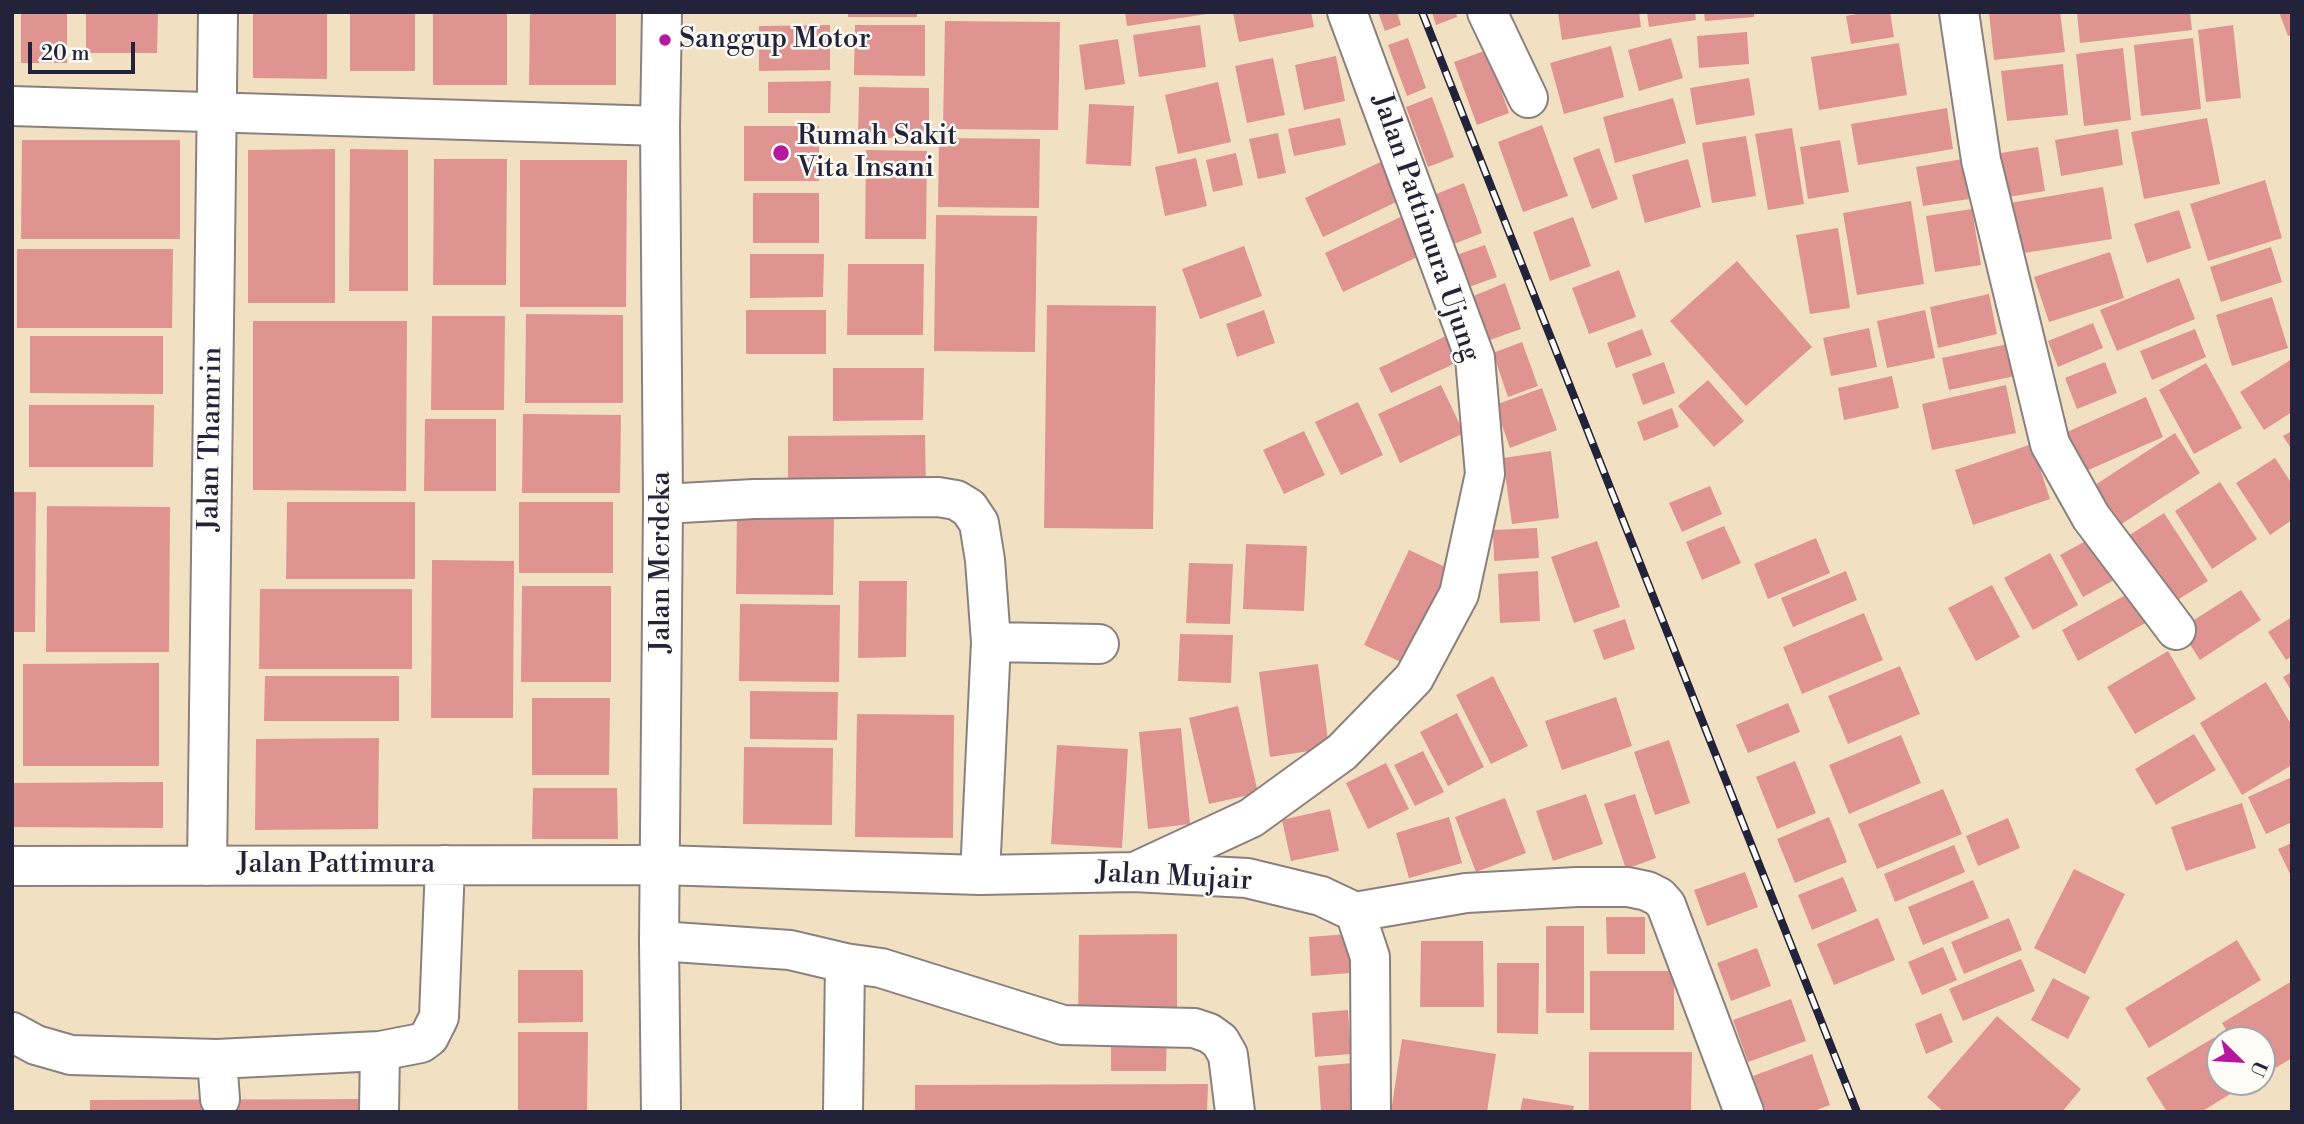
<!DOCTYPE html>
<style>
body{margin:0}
#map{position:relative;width:2304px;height:1124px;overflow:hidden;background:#f2e0c2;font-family:"Libre Bodoni",serif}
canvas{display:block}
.frame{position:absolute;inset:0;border:14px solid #22223b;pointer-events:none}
.north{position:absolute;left:2206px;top:1026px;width:70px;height:70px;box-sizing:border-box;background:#fdfcf7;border:2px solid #a5a5ac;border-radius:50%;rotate:114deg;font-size:19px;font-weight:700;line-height:28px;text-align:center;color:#22223b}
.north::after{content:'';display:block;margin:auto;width:24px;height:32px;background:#b5179e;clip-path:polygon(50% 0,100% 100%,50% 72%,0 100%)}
.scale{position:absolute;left:28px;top:42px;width:107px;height:32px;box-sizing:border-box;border:4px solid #22223b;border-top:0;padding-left:9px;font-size:21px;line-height:24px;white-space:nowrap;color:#22223b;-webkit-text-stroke:5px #fdfcf7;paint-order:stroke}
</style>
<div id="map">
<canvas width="2304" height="1124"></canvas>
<div class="frame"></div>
<div class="north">U</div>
<div class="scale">20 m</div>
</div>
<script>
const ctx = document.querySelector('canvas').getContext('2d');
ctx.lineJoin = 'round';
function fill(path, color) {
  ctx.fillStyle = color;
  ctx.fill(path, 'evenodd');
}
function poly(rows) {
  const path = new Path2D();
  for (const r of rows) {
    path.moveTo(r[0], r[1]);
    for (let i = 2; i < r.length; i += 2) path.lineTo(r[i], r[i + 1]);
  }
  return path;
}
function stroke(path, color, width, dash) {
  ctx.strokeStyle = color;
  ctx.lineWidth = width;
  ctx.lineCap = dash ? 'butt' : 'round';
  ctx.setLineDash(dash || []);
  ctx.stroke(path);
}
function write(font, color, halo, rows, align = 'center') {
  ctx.font = font + ' "Libre Bodoni",serif';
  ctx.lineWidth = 5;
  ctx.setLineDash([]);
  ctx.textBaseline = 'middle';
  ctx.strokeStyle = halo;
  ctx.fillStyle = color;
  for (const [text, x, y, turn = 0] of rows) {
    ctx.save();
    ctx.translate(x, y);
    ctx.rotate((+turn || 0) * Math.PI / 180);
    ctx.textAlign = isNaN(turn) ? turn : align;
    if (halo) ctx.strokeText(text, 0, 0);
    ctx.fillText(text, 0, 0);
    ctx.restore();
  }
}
fill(poly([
 [86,12,158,12,157,53,86,53],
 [253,12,327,12,327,79,253,78],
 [350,12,415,12,415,71,350,71],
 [433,12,507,12,507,85,433,85],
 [530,12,616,12,616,85,529,85],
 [848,12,917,12,917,17,848,17],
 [1125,12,1207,12,1207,14,1127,26],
 [1233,12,1311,12,1314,27,1239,42],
 [1378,12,1397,12,1401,25,1385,31],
 [1432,12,1456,12,1457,17,1436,25],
 [1558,12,1639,12,1641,27,1562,40],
 [1647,12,1695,12,1696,20,1649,27],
 [1704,12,1754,12,1754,17,1705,21],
 [1867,12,1890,12,1894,37,1851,44,1846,16],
 [1989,12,2060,12,2065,52,1994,60],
 [2077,12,2190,12,2192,30,2080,43],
 [2279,12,2292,12,2292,35,2288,36],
 [21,13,67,13,67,63,21,63],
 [945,21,1060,22,1058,130,943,129],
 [830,25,830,70,759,71,759,26],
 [855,25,925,25,925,76,854,75],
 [1200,25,1206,67,1139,77,1133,35],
 [2233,25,2241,98,2206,102,2198,30],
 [1747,32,1749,64,1699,68,1697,36],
 [1408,38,1426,88,1407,96,1388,45],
 [1671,38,1683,78,1639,91,1628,50],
 [2193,38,2201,109,2141,116,2134,45],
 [1118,39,1125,84,1085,90,1079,45],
 [1899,43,1907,95,1819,110,1811,57],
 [1611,46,1624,97,1564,114,1550,63],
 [2123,48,2131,120,2084,126,2076,54],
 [1487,50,1509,113,1477,125,1454,62],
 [1336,56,1345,101,1304,110,1295,65],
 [1273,58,1285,115,1247,123,1235,66],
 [2063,64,2068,115,2007,121,2001,71],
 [1749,78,1755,115,1696,125,1690,88],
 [831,81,830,113,768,113,768,82],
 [1218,82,1231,142,1178,154,1165,95],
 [859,87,929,88,929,138,858,138],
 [1432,97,1454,157,1428,167,1406,107],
 [1673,98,1686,143,1615,163,1603,117],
 [1089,104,1134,106,1131,166,1086,164],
 [1947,108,1953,149,1858,165,1851,124],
 [1340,118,1346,145,1294,156,1288,129],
 [2207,118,2220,184,2144,199,2131,132],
 [1542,125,1568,196,1523,212,1498,142],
 [744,126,819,126,819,181,744,181],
 [1792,128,1804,204,1768,210,1755,134],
 [2118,129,2123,165,2061,176,2055,140],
 [1278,133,1286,173,1258,179,1249,139],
 [1746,136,1756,196,1712,203,1702,143],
 [939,138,1040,139,1039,208,938,207],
 [22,140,180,140,180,239,21,239],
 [1840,140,1849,192,1808,199,1800,147],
 [2038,147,2045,191,2002,198,1995,154],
 [1599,148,1618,199,1592,209,1573,158],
 [335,149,335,303,248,303,248,150],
 [350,149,408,150,408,291,349,291],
 [866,150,927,151,926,239,865,239],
 [1236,153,1243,185,1213,192,1206,160],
 [1393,156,1411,195,1323,237,1305,198],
 [1196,158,1207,206,1165,216,1155,167],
 [434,159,507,159,506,285,433,285],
 [1688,159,1701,207,1645,223,1632,175],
 [1963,159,1969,199,1923,206,1916,167],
 [520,160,627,160,626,307,520,307],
 [2265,180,2282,238,2208,261,2190,204],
 [1464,183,1482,233,1454,244,1436,194],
 [2103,187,2112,239,2018,254,2010,203],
 [753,193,819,193,819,243,753,243],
 [1911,201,1924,284,1857,295,1843,213],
 [1972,209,1981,265,1935,272,1926,216],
 [2179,210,2191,248,2147,263,2134,224],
 [1411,212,1430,251,1343,292,1325,253],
 [936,215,1037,216,1035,352,934,351],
 [1573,217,1591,266,1550,281,1533,232],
 [1838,228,1850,308,1810,314,1796,235],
 [1485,245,1497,277,1466,288,1454,256],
 [1244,246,1262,296,1200,319,1182,269],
 [2271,247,2282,282,2221,302,2210,267],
 [17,249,173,249,172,328,17,328],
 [2110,252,2124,298,2049,322,2034,277],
 [750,254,824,254,823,297,750,298],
 [1737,261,1812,347,1746,406,1670,321],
 [848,264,924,264,923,335,847,335],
 [1619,270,1636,317,1589,334,1572,288],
 [2179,278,2195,319,2117,351,2100,310],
 [1505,283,1521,329,1487,341,1471,297],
 [1989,294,1997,334,1938,348,1930,307],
 [2272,297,2288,348,2232,366,2216,315],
 [1047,305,1156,306,1153,529,1044,528],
 [746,310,826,310,826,354,746,354],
 [1264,310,1275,343,1237,357,1226,324],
 [1925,310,1935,358,1887,368,1877,321],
 [526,314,623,315,623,403,525,403],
 [432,316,505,316,504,410,431,410],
 [253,321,407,321,406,491,253,490],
 [2093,323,2103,348,2058,367,2048,341],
 [1869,328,1877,367,1831,376,1823,338],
 [1642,329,1652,355,1616,368,1607,343],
 [2195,329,2206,357,2152,380,2140,351],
 [1448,335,1460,361,1391,393,1379,368],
 [30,336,163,336,163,394,30,393],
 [1522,342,1538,386,1508,397,1493,353],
 [2008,344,2015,376,1949,390,1942,358],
 [2292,359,2292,412,2264,430,2240,392],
 [1664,362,1675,393,1643,405,1632,374],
 [2105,362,2117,393,2077,409,2065,378],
 [2206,363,2242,428,2194,454,2159,390],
 [833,368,924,368,923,420,833,421],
 [1892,376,1899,408,1844,420,1838,388],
 [1708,380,1744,421,1714,447,1678,406],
 [1441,385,1464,433,1400,463,1378,414],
 [2006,385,2016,433,1932,450,1922,404],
 [1542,388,1557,430,1510,448,1495,405],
 [2146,397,2163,437,2084,472,2067,432],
 [1358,402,1383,455,1341,475,1315,422],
 [29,405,154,405,153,467,29,467],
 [1672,408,1679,427,1644,441,1637,422],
 [523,414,621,415,620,493,522,493],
 [425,419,496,419,496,491,424,491],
 [1304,431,1325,475,1284,494,1263,450],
 [2292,431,2292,450,2283,436],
 [2175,433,2200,473,2120,525,2095,485],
 [925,435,926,490,788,491,788,436],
 [2032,444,2050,499,1973,525,1955,470],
 [1551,451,1559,518,1512,524,1503,458],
 [2275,458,2292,484,2292,520,2270,535,2236,483],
 [2220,482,2257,539,2212,569,2175,511],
 [1710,486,1722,514,1682,532,1669,503],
 [12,492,36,492,35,632,12,632],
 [287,502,415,502,415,579,286,579],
 [519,502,613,502,613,573,519,573],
 [47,506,170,507,169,652,46,652],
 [737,508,834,509,833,595,736,594],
 [2164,513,2208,581,2171,604,2128,536],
 [1724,526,1741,563,1702,580,1686,542],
 [1537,528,1539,558,1494,561,1493,530],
 [2093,537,2116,579,2083,597,2060,555],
 [1816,538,1830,573,1768,599,1754,564],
 [1597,541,1620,607,1574,623,1551,557],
 [1246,544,1307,546,1304,611,1243,609],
 [1409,550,1456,572,1412,667,1364,645],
 [2050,553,2078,605,2033,630,2004,578],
 [432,560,514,561,513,718,431,718],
 [1189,563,1233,564,1230,624,1186,623],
 [1538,571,1540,621,1500,623,1498,574],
 [1846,571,1857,600,1793,627,1781,598],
 [859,581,907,581,906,657,858,658],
 [1992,585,2020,637,1976,661,1948,608],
 [522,586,611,586,611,682,521,682],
 [260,589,412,589,412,669,259,669],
 [2241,590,2261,620,2200,660,2180,629],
 [2131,592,2147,622,2078,661,2062,630],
 [740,604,840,605,839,682,739,681],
 [1864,613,1883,660,1802,694,1783,647],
 [2292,617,2292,656,2286,660,2268,632],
 [1625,619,1635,649,1604,660,1593,630],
 [1180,634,1233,635,1231,683,1178,681],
 [2168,651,2196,699,2135,734,2107,687],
 [159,663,159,766,23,766,23,664],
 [1318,664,1329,748,1270,757,1259,672],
 [1900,666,1920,714,1848,744,1828,696],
 [2292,672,2292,692,2283,677],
 [265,676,399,676,399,721,264,721],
 [1493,676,1528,746,1491,764,1456,695],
 [2266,682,2292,726,2292,765,2242,795,2200,723],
 [750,691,838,692,837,740,750,739],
 [1616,697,1632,746,1562,770,1545,721],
 [532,698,610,698,609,775,532,775],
 [1788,703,1800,732,1748,753,1736,725],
 [1238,706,1258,793,1209,804,1189,718],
 [1457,713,1484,767,1448,786,1420,732],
 [857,714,954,715,953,838,855,837],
 [1181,728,1190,824,1148,829,1139,732],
 [2194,734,2216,770,2156,805,2135,769],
 [1901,735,1921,783,1849,814,1829,765],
 [379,738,378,829,255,830,256,739],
 [1669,740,1690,803,1655,815,1634,752],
 [1057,745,1128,749,1122,848,1051,844],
 [744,747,833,748,832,825,743,824],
 [1423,751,1444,792,1415,806,1394,765],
 [1795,761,1816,813,1777,829,1756,777],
 [1386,763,1409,809,1368,829,1346,783],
 [2292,777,2292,822,2266,834,2248,797],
 [163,782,163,828,12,827,12,783],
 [533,788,617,788,618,839,532,839],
 [1943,789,1962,834,1877,869,1858,824],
 [1586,794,1603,844,1553,861,1536,811],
 [1635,794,1656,858,1626,869,1604,804],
 [1505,798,1526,853,1476,872,1455,817],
 [2242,803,2256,848,2186,871,2171,827],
 [1330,809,1339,851,1291,861,1282,820],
 [1449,817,1462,863,1409,878,1396,833],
 [1829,817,1847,862,1795,883,1777,839],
 [2008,818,2020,848,1978,866,1966,836],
 [2292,843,2292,878,2278,849],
 [1954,845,1965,872,1895,902,1884,874],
 [2074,869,2125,894,2085,974,2034,948],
 [1745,872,1758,907,1707,926,1694,890],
 [1843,877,1857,911,1812,930,1798,895],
 [1973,880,1989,918,1923,945,1908,907],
 [1606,917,1645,917,1645,954,1607,954],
 [1878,918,1895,960,1834,985,1817,944],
 [2009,918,2022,950,1964,974,1951,942],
 [1546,926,1584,926,1584,1013,1546,1013],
 [1177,934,1177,1024,1078,1024,1079,935],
 [1349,934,1351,973,1311,976,1309,937],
 [2237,940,2261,980,2149,1048,2125,1008],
 [1421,941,1483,941,1484,1007,1420,1007],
 [1943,947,1957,980,1922,995,1908,962],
 [1757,948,1771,986,1731,1001,1717,963],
 [2021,959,2035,991,1963,1021,1949,989],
 [1497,963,1539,963,1538,1034,1497,1033],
 [518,970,583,970,583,1022,518,1023],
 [1590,971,1674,971,1674,1030,1590,1030],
 [2053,978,2090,997,2068,1039,2031,1020],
 [2292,981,2292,1058,2262,1076,2262,1040,2232,1040,2222,1023],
 [1791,999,1806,1041,1748,1062,1733,1020],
 [1348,1010,1351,1054,1315,1057,1312,1013],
 [1941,1013,1953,1042,1926,1054,1915,1024],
 [1997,1016,2081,1089,2062,1112,1944,1112,1927,1097],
 [518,1032,588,1032,587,1112,518,1112],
 [1111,1033,1167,1033,1166,1071,1111,1071],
 [2215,1037,2220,1044,2220,1082,2243,1082,2245,1085,2201,1112,2167,1112,2146,1078],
 [1402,1039,1496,1054,1487,1112,1391,1112],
 [1589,1052,1692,1052,1691,1111,1589,1111],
 [1812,1054,1830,1105,1811,1112,1766,1112,1753,1076],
 [1353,1063,1356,1112,1321,1112,1318,1066],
 [1208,1084,1207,1112,915,1112,915,1085],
 [1523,1098,1574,1106,1573,1112,1520,1112],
 [376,1099,376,1112,90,1112,90,1100]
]), '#df9492');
const minor = poly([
 [1487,12,1528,98],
 [1959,12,1981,160,2050,444,2091,517,2176,630],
 [12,106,660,126],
 [663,504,754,499,938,497,956,500,969,508,979,523,985,560,991,642,980,875],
 [991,642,1099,644],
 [12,866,660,865,980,875,1134,872,1247,878,1321,896,1355,912,1466,893,1577,887,1628,887,1647,891,1659,897,1666,905,1744,1112],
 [207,866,218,12],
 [1139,870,1251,818,1342,752,1414,678,1459,594,1485,474,1475,358,1347,12],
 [1355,912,1370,957,1371,1112],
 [659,941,790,950,845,963,881,968,1063,1025,1194,1028,1209,1033,1220,1041,1228,1055,1235,1112],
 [12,1032,36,1045,71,1055,217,1059,380,1051,421,1043,429,1037,439,1017,445,865],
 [217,1059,220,1099],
 [379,1112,380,1051],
 [843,1112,845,963]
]);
const major = poly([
 [661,1112,659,941,663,504,660,126,662,12]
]);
stroke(minor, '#8a817e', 42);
stroke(major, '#8a817e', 42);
stroke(minor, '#fff', 38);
stroke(major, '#fff', 38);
const rail = poly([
 [1422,12,1857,1112]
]);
stroke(rail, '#22223b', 8);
stroke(rail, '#fdfcf7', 5, [16]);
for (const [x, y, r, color] of [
 [665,40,7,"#b5179e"],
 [781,153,9,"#b5179e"]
]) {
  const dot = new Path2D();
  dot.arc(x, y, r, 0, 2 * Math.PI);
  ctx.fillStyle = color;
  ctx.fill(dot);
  stroke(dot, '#fdfcf7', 2.5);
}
write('28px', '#22223b', '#fdfcf7', [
 ["Sanggup Motor",679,40],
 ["Rumah Sakit",797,137],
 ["Vita Insani",797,169]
], 'left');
write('28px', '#22223b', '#fdfcf7', [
 ["Jalan Pattimura Ujung",1425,228,71],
 ["Jalan Thamrin",212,439,-89],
 ["Jalan Merdeka",662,562,-90],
 ["Jalan Pattimura",336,865],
 ["Jalan Mujair",1174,878,3]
]);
</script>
